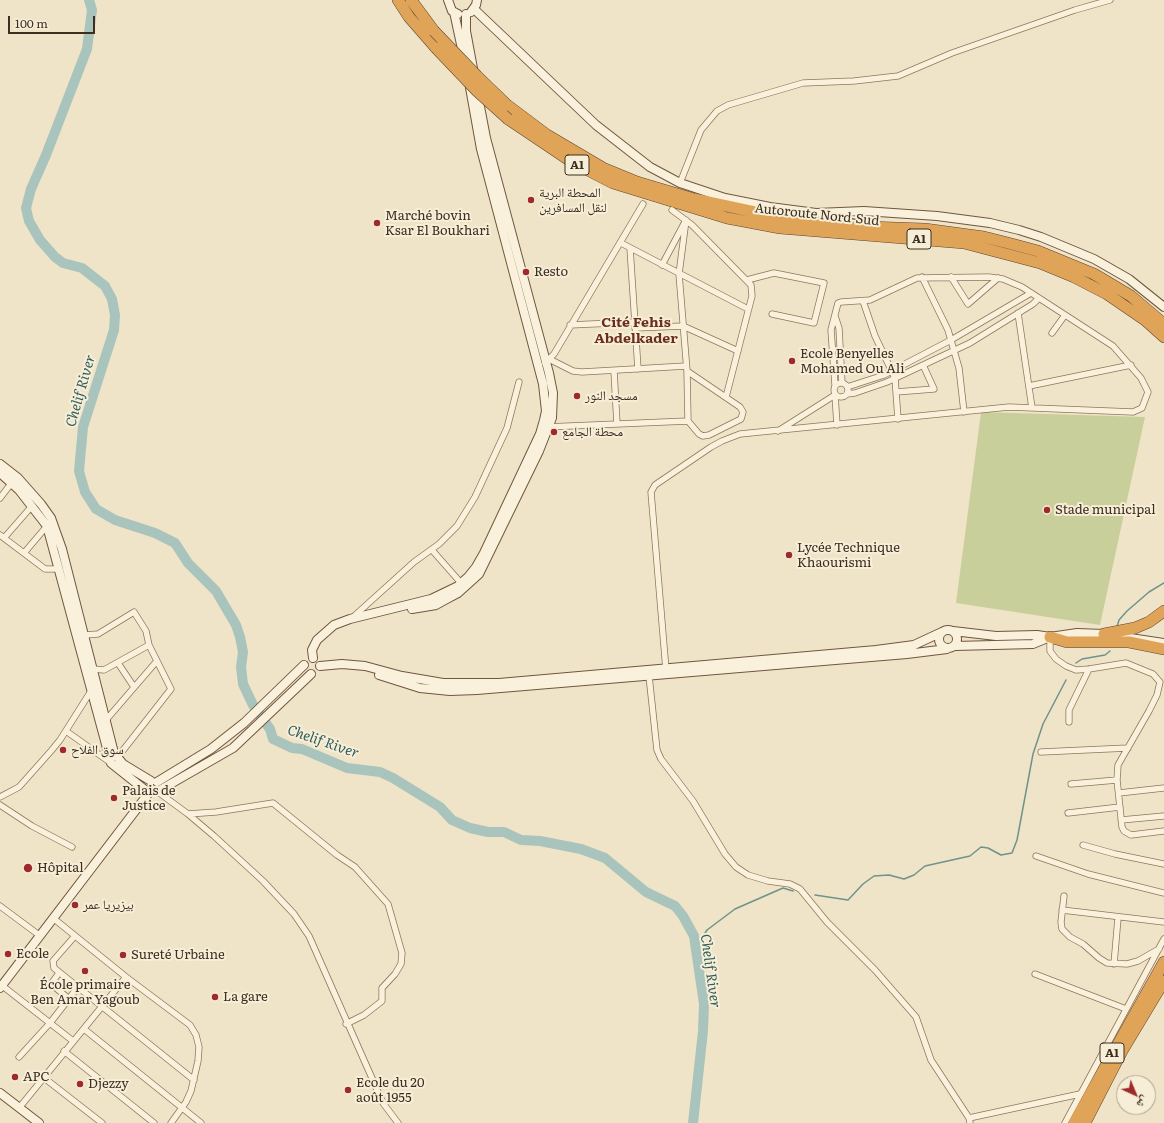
<!DOCTYPE html>
<meta charset="utf-8">
<style>
body{margin:0}
#map{position:relative;width:1164px;height:1123px;overflow:hidden;background:#f0e4c8;font-family:Literata,"Noto Naskh Arabic",serif}
canvas{display:block}
.north{position:absolute;left:1116px;top:1075px;width:40px;height:40px;box-sizing:border-box;background:#f7eed8;border:1px solid #ada18e;border-radius:50%;rotate:136deg;font-size:11px;font-weight:700;line-height:16px;text-align:center;color:#3d2e20}
.north::after{content:'';display:block;margin:auto;width:14px;height:18px;background:#9e2a2b;clip-path:polygon(50% 0,100% 100%,50% 72%,0 100%)}
.scale{position:absolute;left:8px;top:16px;width:87px;height:18px;box-sizing:border-box;border:2px solid #3d2e20;border-top:0;padding-left:5px;font-size:12px;line-height:14px;white-space:nowrap;color:#3d2e20;-webkit-text-stroke:3px #f7eed8;paint-order:stroke}
</style>
<div id="map">
<canvas width="1164" height="1123"></canvas>
<div class="north">ش</div>
<div class="scale">100 m</div>
</div>
<script>
const ctx = document.querySelector('canvas').getContext('2d');
ctx.lineJoin = 'round';
function fill(path, color) {
  ctx.fillStyle = color;
  ctx.fill(path, 'evenodd');
}
function poly(rows) {
  const path = new Path2D();
  for (const r of rows) {
    if (r.length === 3) {
      path.moveTo(r[0] + r[2], r[1]);
      path.arc(r[0], r[1], r[2], 0, 2 * Math.PI);
      continue;
    }
    path.moveTo(r[0], r[1]);
    for (let i = 2; i < r.length; i += 2) path.lineTo(r[i], r[i + 1]);
  }
  return path;
}
function stroke(path, color, width, dash) {
  ctx.strokeStyle = color;
  ctx.lineWidth = width;
  ctx.lineCap = dash ? 'butt' : 'round';
  ctx.setLineDash(dash || []);
  ctx.stroke(path);
}
function write(font, color, halo, rows, align = 'center') {
  ctx.font = font + ' Literata,"Noto Naskh Arabic",serif';
  ctx.lineWidth = 4;
  ctx.setLineDash([]);
  ctx.textBaseline = 'middle';
  ctx.strokeStyle = halo;
  ctx.fillStyle = color;
  for (const [text, x, y, turn = 0] of rows) {
    ctx.save();
    ctx.translate(x, y);
    ctx.rotate((+turn || 0) * Math.PI / 180);
    ctx.textAlign = isNaN(turn) ? turn : align;
    if (halo) ctx.strokeText(text, 0, 0);
    ctx.fillText(text, 0, 0);
    ctx.restore();
  }
}
fill(poly([
 [981,412,1145,417,1100,625,956,603]
]), '#c9cf9b');
stroke(poly([
 [1117,627,1119,620,1127,611,1149,592,1164,583],
 [1076,663,1082,659,1105,655,1110,651],
 [815,895,848,900,863,884,874,876,889,875,904,879,914,875,925,866,970,856,981,847,988,848,1001,855,1012,853,1017,840,1033,754,1043,724,1066,680],
 [696,948,707,930,735,909,783,888,793,891]
]), '#6f938a', 1.5);
stroke(poly([
 [89,0,92,10,87,49,46,155,31,189,26,208,29,221,40,240,55,257,63,263,82,268,105,286,112,299,115,315,114,330,83,427,79,471,85,492,96,509,115,520,155,533,175,543,188,563,216,591,236,625,240,637,243,652,241,667,243,684,253,705,270,729,273,739,292,748,302,749,347,768,380,772,393,778,440,807,452,820,470,828,488,832,504,832,521,840,540,841,581,849,605,858,646,892,675,906,683,916,694,936,704,1004,703,1031,693,1123]
]), '#a9c4bc', 10);
const street = poly([
 [680,183,701,130,717,111,728,105,803,83,854,81,898,76,952,53,1075,10,1110,0],
 [672,210,692,225,751,285,752,296,726,397],
 [621,243,748,309],
 [630,248,638,369],
 [662,265,686,220,679,274,687,371,688,421],
 [922,277,948,330,959,368,964,412],
 [951,277,968,304,998,278],
 [747,280,774,273,824,283,814,323,772,314],
 [863,301,875,336,895,378,898,419],
 [1018,313,1032,408],
 [835,316,839,328,842,383],
 [570,325,635,322],
 [635,328,683,326,738,351],
 [1052,333,1065,315],
 [549,359,573,371,582,372,686,366],
 [545,363,554,354,643,204],
 [614,371,617,424],
 [841,390,7],
 [1029,386,1131,365],
 [847,387,884,375,951,340,1031,293],
 [896,392,934,389,923,365],
 [847,394,855,393,887,382,970,343,1033,304,1039,298],
 [835,395,837,425],
 [546,427,688,421,699,434,703,436,709,435,741,419,743,412,740,407,687,371],
 [778,431,835,395],
 [0,498,13,481],
 [0,535,45,569,59,569],
 [4,538,32,506],
 [432,550,461,583],
 [24,553,47,526],
 [352,618,414,562,439,544,457,526,475,497,507,428,519,382],
 [85,635,98,634,134,612,146,631,149,645,171,689,117,758],
 [1050,637,1050,651,1056,659,1066,666,1076,670,1089,669,1126,663,1153,674,1160,682,1157,695,1149,711,1118,765,1117,780,1122,827,1124,831,1131,835,1164,831],
 [118,663,134,687],
 [93,669,104,670,149,645],
 [666,670,651,492,655,485,711,447,722,441,740,434,1009,407,1133,412,1142,408,1148,392,1141,378,1113,346,1022,287,1003,279,989,277,917,278,870,300,841,302,838,303,831,330,835,385],
 [649,676,657,750,661,759,693,801,725,854,736,867,748,875,768,881,790,884,800,889,827,922,875,970,916,1017,931,1060,969,1118,970,1123],
 [106,720,156,662],
 [1069,722,1069,710,1089,669],
 [66,731,111,763],
 [1041,752,1128,748],
 [1071,784,1117,780],
 [158,792,188,814,214,836,263,881,294,914,309,936,383,1103,398,1123],
 [1119,793,1164,788],
 [0,797,19,787,51,751,60,740,91,691],
 [0,805,32,826,72,847],
 [1068,813,1120,807],
 [188,814,216,812,273,803,337,855,355,867,388,904,402,953,401,964,395,974,382,988,382,1001,364,1015,346,1024],
 [1121,820,1164,816],
 [1083,845,1115,854,1164,864],
 [1036,856,1088,874,1164,893],
 [1064,896,1061,922,1062,929,1070,937,1083,944,1099,958,1107,963,1127,964,1138,961,1159,949],
 [0,906,39,935],
 [1062,910,1164,922],
 [53,918,126,977,190,1025,196,1035,199,1047,198,1061,191,1091,186,1102,171,1123],
 [74,937,53,961,54,968,194,1080],
 [1114,964,1118,918],
 [59,973,51,984,68,998],
 [1035,974,1126,1009],
 [0,984,73,1041],
 [84,1029,201,1123],
 [64,1051,154,1123],
 [19,1057,50,1023,78,987],
 [43,1077,102,1123],
 [19,1108,126,977],
 [969,1118,1080,1094],
 [1065,1123,1164,939]
]);
const secondary = poly([
 [448,0,452,11,458,14],
 [474,9,596,125,650,167,680,183,725,198,770,207,816,213,864,211,937,216,990,223,1019,230,1041,237,1094,259,1129,279,1164,307],
 [454,12,465,63],
 [471,12,476,5,477,0],
 [466,14,466,31,474,74],
 [0,464,18,478,41,504,51,518,62,549,114,753,123,764,151,781],
 [0,473,19,490,47,526,111,763,145,790],
 [412,609,436,605,445,600,458,593,479,574,539,451,552,418,553,393,549,373,486,138,477,91],
 [948,639,9],
 [953,631,996,636,1037,635,1050,637,1077,633,1104,634,1164,643],
 [955,646,1033,644,1050,637],
 [313,658,312,650,317,640,334,625,350,619,431,599,458,586,468,577,476,567,484,553,540,434,544,420,546,411,543,384,481,149,469,82],
 [320,666,342,664,365,666,402,676,443,683,499,683,876,650,914,645,942,632],
 [379,675,420,688,450,691,477,690,907,654,947,649],
 [157,782,211,749,244,723,304,665],
 [160,790,233,748,311,674],
 [0,988,148,794],
 [0,1093,39,1123]
]);
const highway = poly([
 [398,0,409,17,436,48],
 [411,0,434,31],
 [507,105,547,135,603,168,637,182,694,199,783,218,841,226,925,229,984,237,1008,243,1038,251,1094,274,1131,296,1164,324],
 [508,119,572,162,613,183,727,218,780,228,964,243,1040,263,1074,277,1107,294,1145,320,1164,337],
 [1104,634,1135,628,1149,622,1164,611],
 [1050,637,1067,642,1129,642,1164,649],
 [1074,1123,1164,962],
 [1085,1123,1122,1051,1164,981]
]);
stroke(street, '#8d765c', 7);
stroke(secondary, '#6f573f', 10);
stroke(highway, '#5b4430', 12);
stroke(street, '#faf1dc', 5.5);
stroke(secondary, '#faf1dc', 8);
stroke(highway, '#e0a458', 11);
const highwayBridge = poly([
 [434,31,477,76,507,105],
 [436,48,477,91,508,119]
]);
stroke(highwayBridge, '#5b4430', 12, []);
stroke(highwayBridge, '#e0a458', 11);
for (const [x, y, r, color] of [
 [531,200,4,"#9e2a2b"],
 [377,223,4,"#9e2a2b"],
 [526,272,4,"#9e2a2b"],
 [792,361,4,"#9e2a2b"],
 [577,396,4,"#9e2a2b"],
 [554,432,4,"#9e2a2b"],
 [1047,510,4,"#9e2a2b"],
 [789,555,4,"#9e2a2b"],
 [63,750,4,"#9e2a2b"],
 [114,798,4,"#9e2a2b"],
 [28,868,5,"#9e2a2b"],
 [75,905,4,"#9e2a2b"],
 [8,954,4,"#9e2a2b"],
 [123,955,4,"#9e2a2b"],
 [85,971,4,"#9e2a2b"],
 [215,997,4,"#9e2a2b"],
 [15,1077,4,"#9e2a2b"],
 [80,1084,4,"#9e2a2b"],
 [348,1090,4,"#9e2a2b"]
]) {
  const dot = new Path2D();
  dot.arc(x, y, r, 0, 2 * Math.PI);
  ctx.fillStyle = color;
  ctx.fill(dot);
  stroke(dot, '#f7eed8', 1.5);
}
for (const [x, y, w] of [
 [577,165,24],
 [919,239,24],
 [1112,1053,24]
]) {
  const box = new Path2D();
  box.roundRect(x - w / 2, y - 10, w, 20, 3);
  ctx.fillStyle = '#f7eed8';
  ctx.fill(box);
  stroke(box, '#3d2e20', 1);
}
write('bold 12px', '#3d2e20', null, [
 ["A1",577,165],
 ["A1",919,239],
 ["A1",1112,1053]
]);
write('13px', '#3d2e20', '#f7eed8', [
 ["المحطة البرية",539,193],
 ["لنقل المسافرين",539,208],
 ["Marché bovin",385,216],
 ["Ksar El Boukhari",385,231],
 ["Resto",534,272],
 ["Ecole Benyelles",800,354],
 ["Mohamed Ou Ali",800,369],
 ["مسجد النور",585,396],
 ["محطة الجامع",562,432],
 ["Stade municipal",1055,510],
 ["Lycée Technique",797,548],
 ["Khaourismi",797,563],
 ["سوق الفلاح",71,750],
 ["Palais de",122,791],
 ["Justice",122,806],
 ["Hôpital",37,868],
 ["بيزيريا عمر",83,905],
 ["Ecole",16,954],
 ["Sureté Urbaine",131,955],
 ["École primaire",85,985,"center"],
 ["Ben Amar Yagoub",85,1000,"center"],
 ["La gare",223,997],
 ["APC",23,1077],
 ["Ecole du 20",356,1083],
 ["août 1955",356,1098],
 ["Djezzy",88,1084]
], 'left');
write('13px', '#3d2e20', '#f7eed8', [
 ["Autoroute Nord-Sud",817,215,6]
]);
write('bold 14px', '#6b2e1e', '#f7eed8', [
 ["Cité Fehis",636,323],
 ["Abdelkader",636,339]
]);
write('italic 14px', '#2f5d5a', '#f7eed8', [
 ["Chelif River",81,391,-74],
 ["Chelif River",323,742,19],
 ["Chelif River",710,971,82]
]);
</script>
